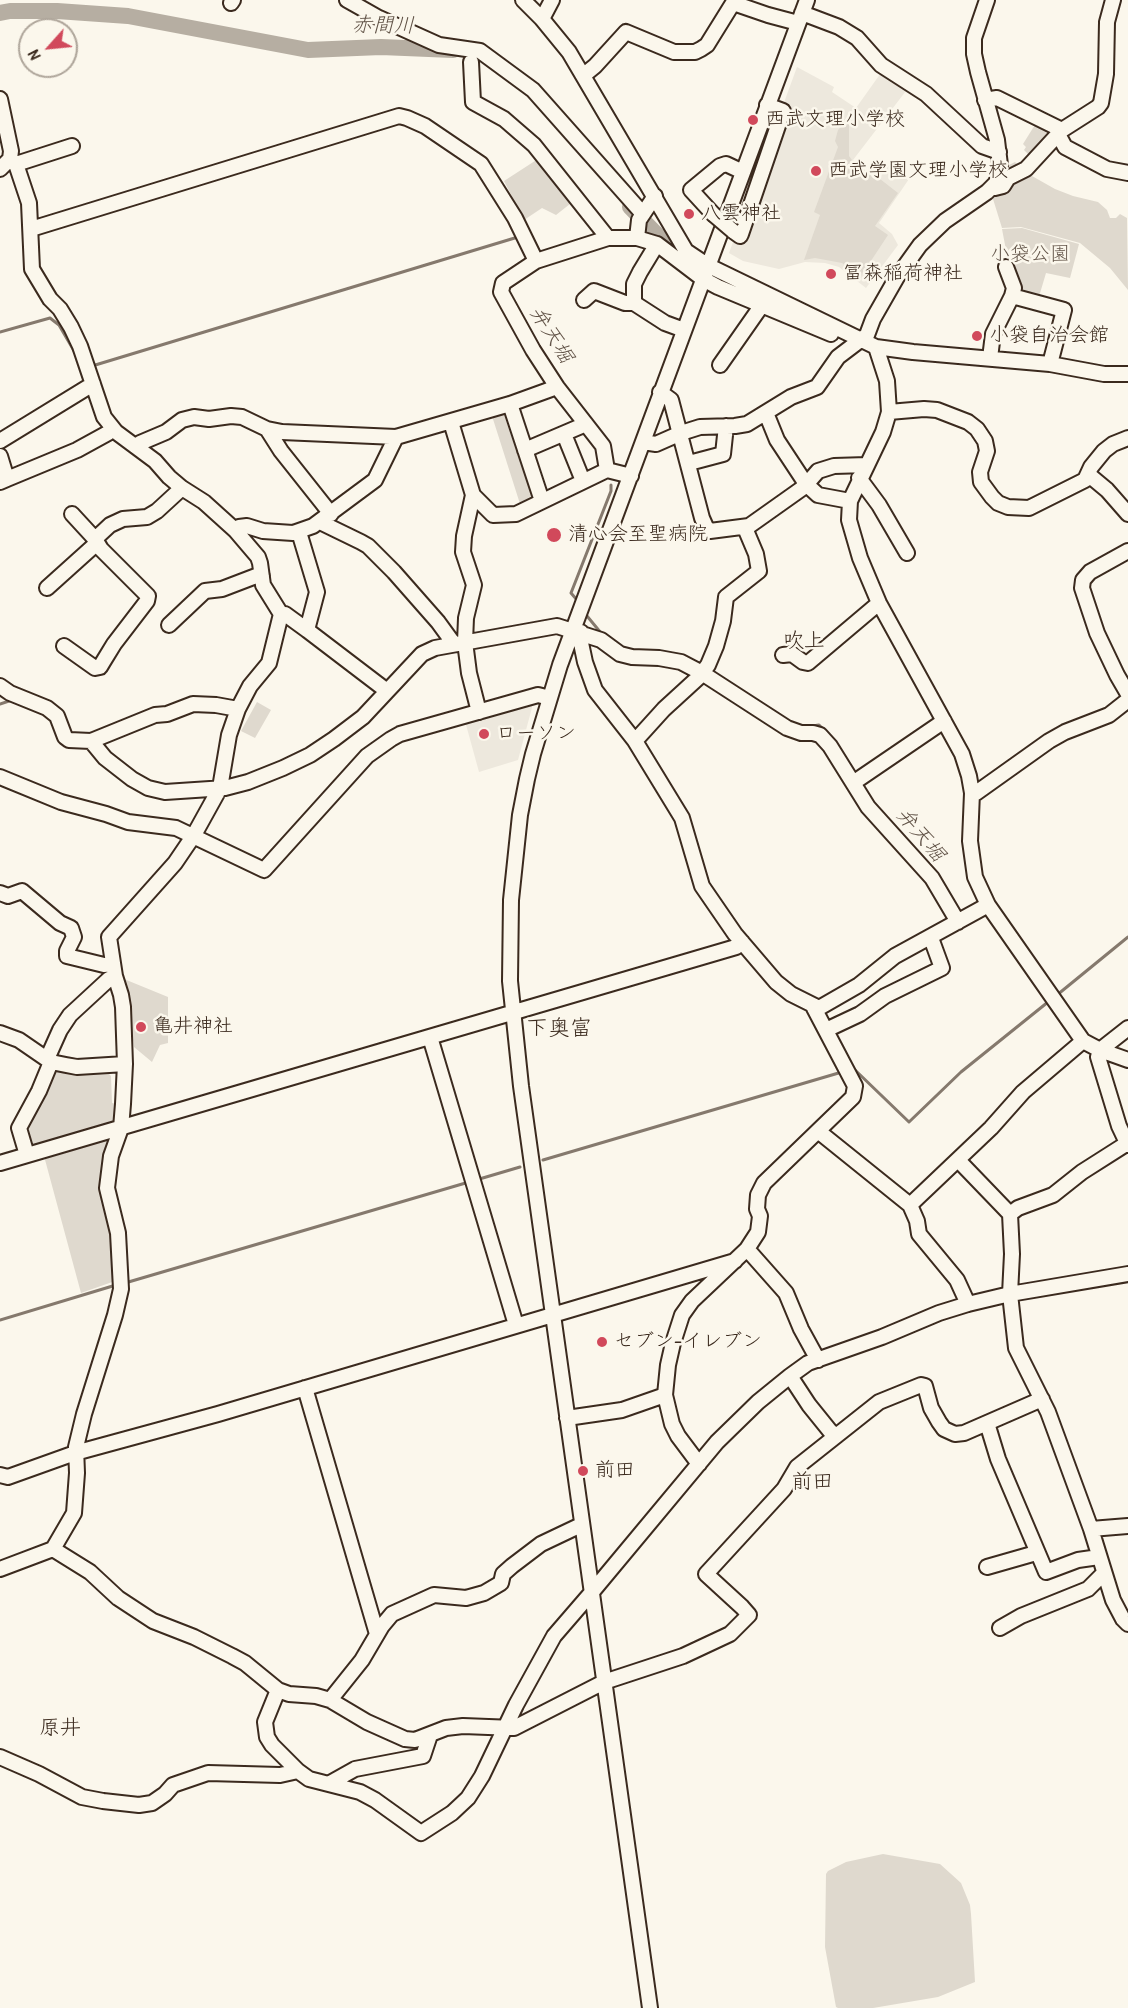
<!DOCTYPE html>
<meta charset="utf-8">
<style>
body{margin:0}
#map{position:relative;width:1128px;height:2008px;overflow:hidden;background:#fbf7ec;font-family:"Patrick Hand",sans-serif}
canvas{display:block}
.north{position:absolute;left:18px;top:18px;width:60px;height:60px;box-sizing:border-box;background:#fbf7ec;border:2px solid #aea59a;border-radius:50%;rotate:243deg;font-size:16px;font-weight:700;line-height:24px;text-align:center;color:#3b2a1e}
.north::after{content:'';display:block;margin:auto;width:21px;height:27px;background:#d1495b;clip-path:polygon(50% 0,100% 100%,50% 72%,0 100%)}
</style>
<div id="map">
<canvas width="1128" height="2008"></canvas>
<div class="north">N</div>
</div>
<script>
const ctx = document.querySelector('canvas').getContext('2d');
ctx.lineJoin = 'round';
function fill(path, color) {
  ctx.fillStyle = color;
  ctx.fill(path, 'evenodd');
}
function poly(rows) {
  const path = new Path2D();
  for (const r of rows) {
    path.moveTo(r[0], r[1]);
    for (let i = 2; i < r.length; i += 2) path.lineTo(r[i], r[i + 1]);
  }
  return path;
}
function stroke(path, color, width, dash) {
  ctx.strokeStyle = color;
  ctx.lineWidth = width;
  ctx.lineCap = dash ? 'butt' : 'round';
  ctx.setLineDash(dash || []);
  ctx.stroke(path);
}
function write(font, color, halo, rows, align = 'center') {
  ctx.font = font + ' "Patrick Hand","Klee One",sans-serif';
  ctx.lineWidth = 5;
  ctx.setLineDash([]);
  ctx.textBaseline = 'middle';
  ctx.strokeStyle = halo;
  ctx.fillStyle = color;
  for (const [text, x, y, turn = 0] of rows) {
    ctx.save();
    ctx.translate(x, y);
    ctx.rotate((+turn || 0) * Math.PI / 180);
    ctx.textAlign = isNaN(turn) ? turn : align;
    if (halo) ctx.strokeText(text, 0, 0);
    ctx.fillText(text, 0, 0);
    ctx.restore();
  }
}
fill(poly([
 [797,67,834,87,832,92,856,108,883,70,909,87,853,160,877,180,890,164,909,179,879,223,892,234,898,245,866,288,839,267,825,263,805,262,779,269,743,261,729,253],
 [534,700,518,760,479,772,465,721]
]), '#ede8dd');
fill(poly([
 [849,117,849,156,852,160,877,181,880,179,898,193,875,226,888,235,861,276,842,263,815,258,804,260,820,215,814,212,838,147,835,141,838,130],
 [1038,120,1057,129,1033,160,1007,177,1007,166,1015,162,1019,166,1028,154,1024,150,1026,147,1023,144],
 [541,157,575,200,556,215,542,208,524,220,504,181],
 [1026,176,1032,176,1055,189,1073,196,1098,202,1107,210,1110,218,1116,218,1120,214,1127,218,1128,290,1110,268,1080,243,1021,227,1002,228,993,199,993,194],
 [1022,228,1079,244,1070,278,1046,273,1038,300,1017,293,1009,266,1002,229],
 [505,411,509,413,535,495,532,503,521,507,492,416],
 [257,702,271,710,255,738,241,731],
 [124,979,168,997,168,1043,160,1045,152,1062,134,1047],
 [52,1065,108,1069,107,1072,111,1076,112,1103,118,1104,115,1121,113,1124,29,1149,21,1130],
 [108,1137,110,1142,107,1209,114,1257,115,1281,81,1293,44,1156],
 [883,1854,940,1864,961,1883,970,1905,971,1914,975,1982,938,1997,873,2008,838,2008,836,2007,825,1947,826,1874,828,1871,846,1862]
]), '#dfd9ce');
stroke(poly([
 [529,233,542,256],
 [507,289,544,264],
 [514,302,533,336],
 [0,332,50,318,59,325,77,356],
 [92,366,518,237],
 [584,410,601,434],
 [577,600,571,593,611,491,611,485],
 [587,616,601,633],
 [0,704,12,700],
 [805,727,819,725,834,740],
 [837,746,850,766],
 [1057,995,1128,937],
 [855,1070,909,1122,961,1072,1048,1002],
 [543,1160,842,1072],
 [476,1180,520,1167],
 [125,1283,469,1182],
 [0,1320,116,1285]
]), '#85796d', 3);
stroke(poly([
 [0,13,10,11,57,11,128,16,308,50,381,47,453,50],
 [630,207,675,253]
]), '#b6aea2', 16);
const minor = poly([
 [347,0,379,18,439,45,480,51,533,90,643,214],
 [523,0,542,19,569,52,686,251,707,265,876,347,913,352,1050,364,1104,374,1128,374],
 [231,3,233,0],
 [802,13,839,27,857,38,881,65,926,94,982,146,999,152],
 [542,19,552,0],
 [471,62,473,102,504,119,534,145,608,238,637,238,657,244,703,279,718,287,831,334],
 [584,75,595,66,626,32,674,52,695,52,701,49,707,45,733,3,768,15,798,23],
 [0,99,11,151,10,159,0,169],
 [985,100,997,98,1062,130],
 [1058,134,1065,147,1107,169,1128,173],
 [10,159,16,164,29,203,32,269,50,299,60,309,71,327,80,346,104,417,116,432,155,461,169,477,182,488,204,502,235,530,258,557,260,563,263,585,281,614,269,663,250,686,238,709,229,735,220,788,194,835,175,863,109,937,115,976,121,995,123,1007,125,1064,123,1104,121,1128,111,1156,107,1188,118,1233,121,1289,115,1315,84,1414,76,1447,77,1473,74,1513,53,1549],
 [16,164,72,146],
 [995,188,1003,186,1008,178,1026,169,1062,130,1098,107,1101,103,1106,74,1107,22,1113,0],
 [713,214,691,190,720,166,726,164,743,172],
 [31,229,399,116,407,118,425,126,481,164,515,218,536,261,503,283,501,292,533,350,557,387,603,446,607,470],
 [733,231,740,236,741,234,783,111,767,105],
 [637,238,639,220,655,196],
 [536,261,608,238],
 [1012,296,1064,310,1050,364],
 [584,300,594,291,625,303,634,303,665,323,684,330],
 [634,303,634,284,640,272,657,244],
 [876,347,887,381,889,412,883,432,850,501,849,520,860,558,879,603,962,754,969,776,972,793,970,841,975,877,988,905,1083,1041,1100,1050,1128,1060],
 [990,358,993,334,1012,296,1014,288,1006,267],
 [720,365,762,305],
 [660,392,671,400,702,518,706,527,710,531,749,526,804,487,818,471,834,466,867,465],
 [510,404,542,501],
 [889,412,924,409,937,410,968,422,977,429,985,441,987,451,980,472,981,482,992,497,998,503,1008,507,1029,508,1085,480,1091,467,1104,451,1113,444,1128,438],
 [766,413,777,440,806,484,818,495,850,501],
 [451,422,473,495,493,515,516,514,607,470,631,476],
 [267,429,281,451,331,514],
 [564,434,583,481],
 [0,441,93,384],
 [643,442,656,444,681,433,700,427,735,426,747,424,791,397,817,387,838,357,867,335,873,319,897,277,920,245,945,221,987,192,996,183,999,175,1000,165,997,140,978,72,974,54,974,38,987,0],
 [137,447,140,443,166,432,182,420,194,417,209,419,231,416,242,417,267,429,282,432,396,437,510,404,557,387],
 [525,450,586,424],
 [0,456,7,479,0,482],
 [689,463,723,454,726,426],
 [1089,475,1107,490,1128,514],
 [859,478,879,505,907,553],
 [7,479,77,450,108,433,112,427],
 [473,495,464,536,463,552,474,585,466,618,465,642,469,673,479,712],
 [72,514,95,539],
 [322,521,324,524,361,542,368,546,394,572,438,622,454,644],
 [235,530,239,527,247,526,263,531,293,533,313,526,375,480,396,437],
 [299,532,317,592,307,630],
 [1128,551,1090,572,1083,580,1082,588,1097,633,1117,675,1128,694],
 [47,588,97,543],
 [281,614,285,614,307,630,387,691],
 [169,625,205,591,222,589,256,576,262,576],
 [581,632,581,643,585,662,595,690,635,741,682,818,702,886,735,934,776,982,791,994,819,1008,859,985,895,956,988,905],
 [64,646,95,668,100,667,103,662,114,644,147,601,148,596,101,549,95,539,110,525,123,519,147,517,157,511,182,488],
 [783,655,792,654,803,662,808,663,879,603],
 [0,686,10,693,47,708,57,716,65,737,69,740,91,741,105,758,132,779,148,788,165,792,225,788,248,782,283,768,310,755,334,739,363,717,422,654,435,648,557,626,601,640,620,654,632,657,659,658,681,662,702,673,787,728,801,733,813,733,820,735,830,746,868,807,932,878,958,922],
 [91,741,155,715,167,714,193,704,216,705,238,709],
 [635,741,664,709,699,677,708,665,716,646,723,621,726,597,759,571,756,554,745,528],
 [0,777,61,802,106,814,128,822,176,828,264,870,367,756,391,739,400,734,538,695,550,698],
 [853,783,944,721],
 [972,793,976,793,1049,741,1065,732,1109,715,1128,700],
 [0,893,8,896,22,891,60,923,71,928,74,937,67,951,67,956,104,965,113,964],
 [1128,1028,1100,1050,1098,1057,1119,1126,1128,1145],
 [826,1030,860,1014,885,996,942,968,931,938],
 [0,1033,19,1040,51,1062,66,1065,77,1067,125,1064],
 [430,1037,516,1325],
 [47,1059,60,1030,70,1015,109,979,115,976],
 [818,1131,910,1205,917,1221,919,1234,957,1280,968,1304],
 [1126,1144,1082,1172,1053,1195,1018,1208,1010,1214,1012,1254,1010,1294,1016,1348,1048,1412,1091,1529,1113,1600,1123,1619,1128,1624],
 [27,1155,19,1128,39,1091,51,1062],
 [958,1160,1010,1214],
 [0,1163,736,947,742,942],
 [910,1205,991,1128,1023,1092,1083,1041],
 [747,1249,786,1293,801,1329,818,1360],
 [790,1376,809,1405,830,1431,836,1436],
 [305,1388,377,1634],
 [567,1418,622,1410,665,1395],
 [987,1423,998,1459,1046,1572,1078,1560,1099,1557],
 [699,1464,678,1436,672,1424,665,1395,668,1365,673,1343,682,1315,692,1301,747,1249,758,1232,760,1216,757,1209,758,1195,764,1183,853,1097,855,1086,814,1008],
 [0,1475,8,1477,75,1453,218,1414,735,1261],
 [1091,1529,1128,1526],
 [987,1567,1036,1553],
 [0,1569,53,1549,90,1572,118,1598,153,1621,194,1637,232,1656,245,1663,278,1690,289,1694,316,1696,330,1700,367,1722,405,1739,415,1740,446,1728,463,1726,514,1728,604,1682,683,1656,730,1634,749,1615,742,1607,706,1574,784,1489,797,1467,879,1402,921,1385,925,1386,931,1408,939,1422,944,1429,955,1434,964,1433,1042,1399],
 [1000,1628,1021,1616,1088,1589,1104,1573],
 [278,1690,265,1722,267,1737,272,1745,298,1771,309,1779,360,1792,375,1800,421,1833,452,1813,468,1798,482,1776,516,1705,554,1636,592,1592,717,1442,758,1402,790,1376,808,1363,882,1337,939,1313,968,1304,1010,1294,1128,1274],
 [330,1700,362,1660,382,1626,392,1614,434,1595,466,1598,484,1593,501,1583,503,1574,512,1566,541,1544,581,1525],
 [0,1757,39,1774,82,1797,103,1801,139,1805,152,1803,165,1794,173,1785,208,1773,280,1775,298,1771],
 [330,1783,355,1769,423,1756,430,1735],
 [650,2008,521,1086,510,981,511,900,520,815,527,779,533,754,560,665,807,0]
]);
stroke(minor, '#3b2a1e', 18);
stroke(minor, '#fbf7ec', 14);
const minorBridge = poly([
 [713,214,733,231]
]);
stroke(minorBridge, '#3b2a1e', 18, []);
stroke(minorBridge, '#fbf7ec', 14);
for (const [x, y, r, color] of [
 [753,120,6,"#d1495b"],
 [816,171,6,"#d1495b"],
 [689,214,6,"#d1495b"],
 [831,274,6,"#d1495b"],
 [977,336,6,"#d1495b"],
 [554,535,8,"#d1495b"],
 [484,734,6,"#d1495b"],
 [141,1027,6,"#d1495b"],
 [602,1342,6,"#d1495b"],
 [583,1471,6,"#d1495b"]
]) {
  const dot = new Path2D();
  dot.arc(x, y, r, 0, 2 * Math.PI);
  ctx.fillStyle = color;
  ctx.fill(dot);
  stroke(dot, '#fbf7ec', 2);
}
write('20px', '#3b2a1e', '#fbf7ec', [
 ["西武文理小学校",765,120],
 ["西武学園文理小学校",828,171],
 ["八雲神社",701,214],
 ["冨森稲荷神社",843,274],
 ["小袋自治会館",989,336],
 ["清心会至聖病院",568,535],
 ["ローソン",496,734],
 ["亀井神社",153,1027],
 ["セブン-イレブン",614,1342],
 ["前田",595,1471]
], 'left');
write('20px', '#64564a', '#fbf7ec', [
 ["小袋公園",1030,255]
]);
write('italic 21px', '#605246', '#fbf7ec', [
 ["赤間川",383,26,1],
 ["弁天堀",551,335,58],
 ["弁天堀",920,835,50]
]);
write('21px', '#3b2a1e', '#fbf7ec', [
 ["吹上",804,641],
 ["前田",812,1482],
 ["原井",60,1728]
]);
write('22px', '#3b2a1e', '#fbf7ec', [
 ["下奥富",559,1029]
]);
</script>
